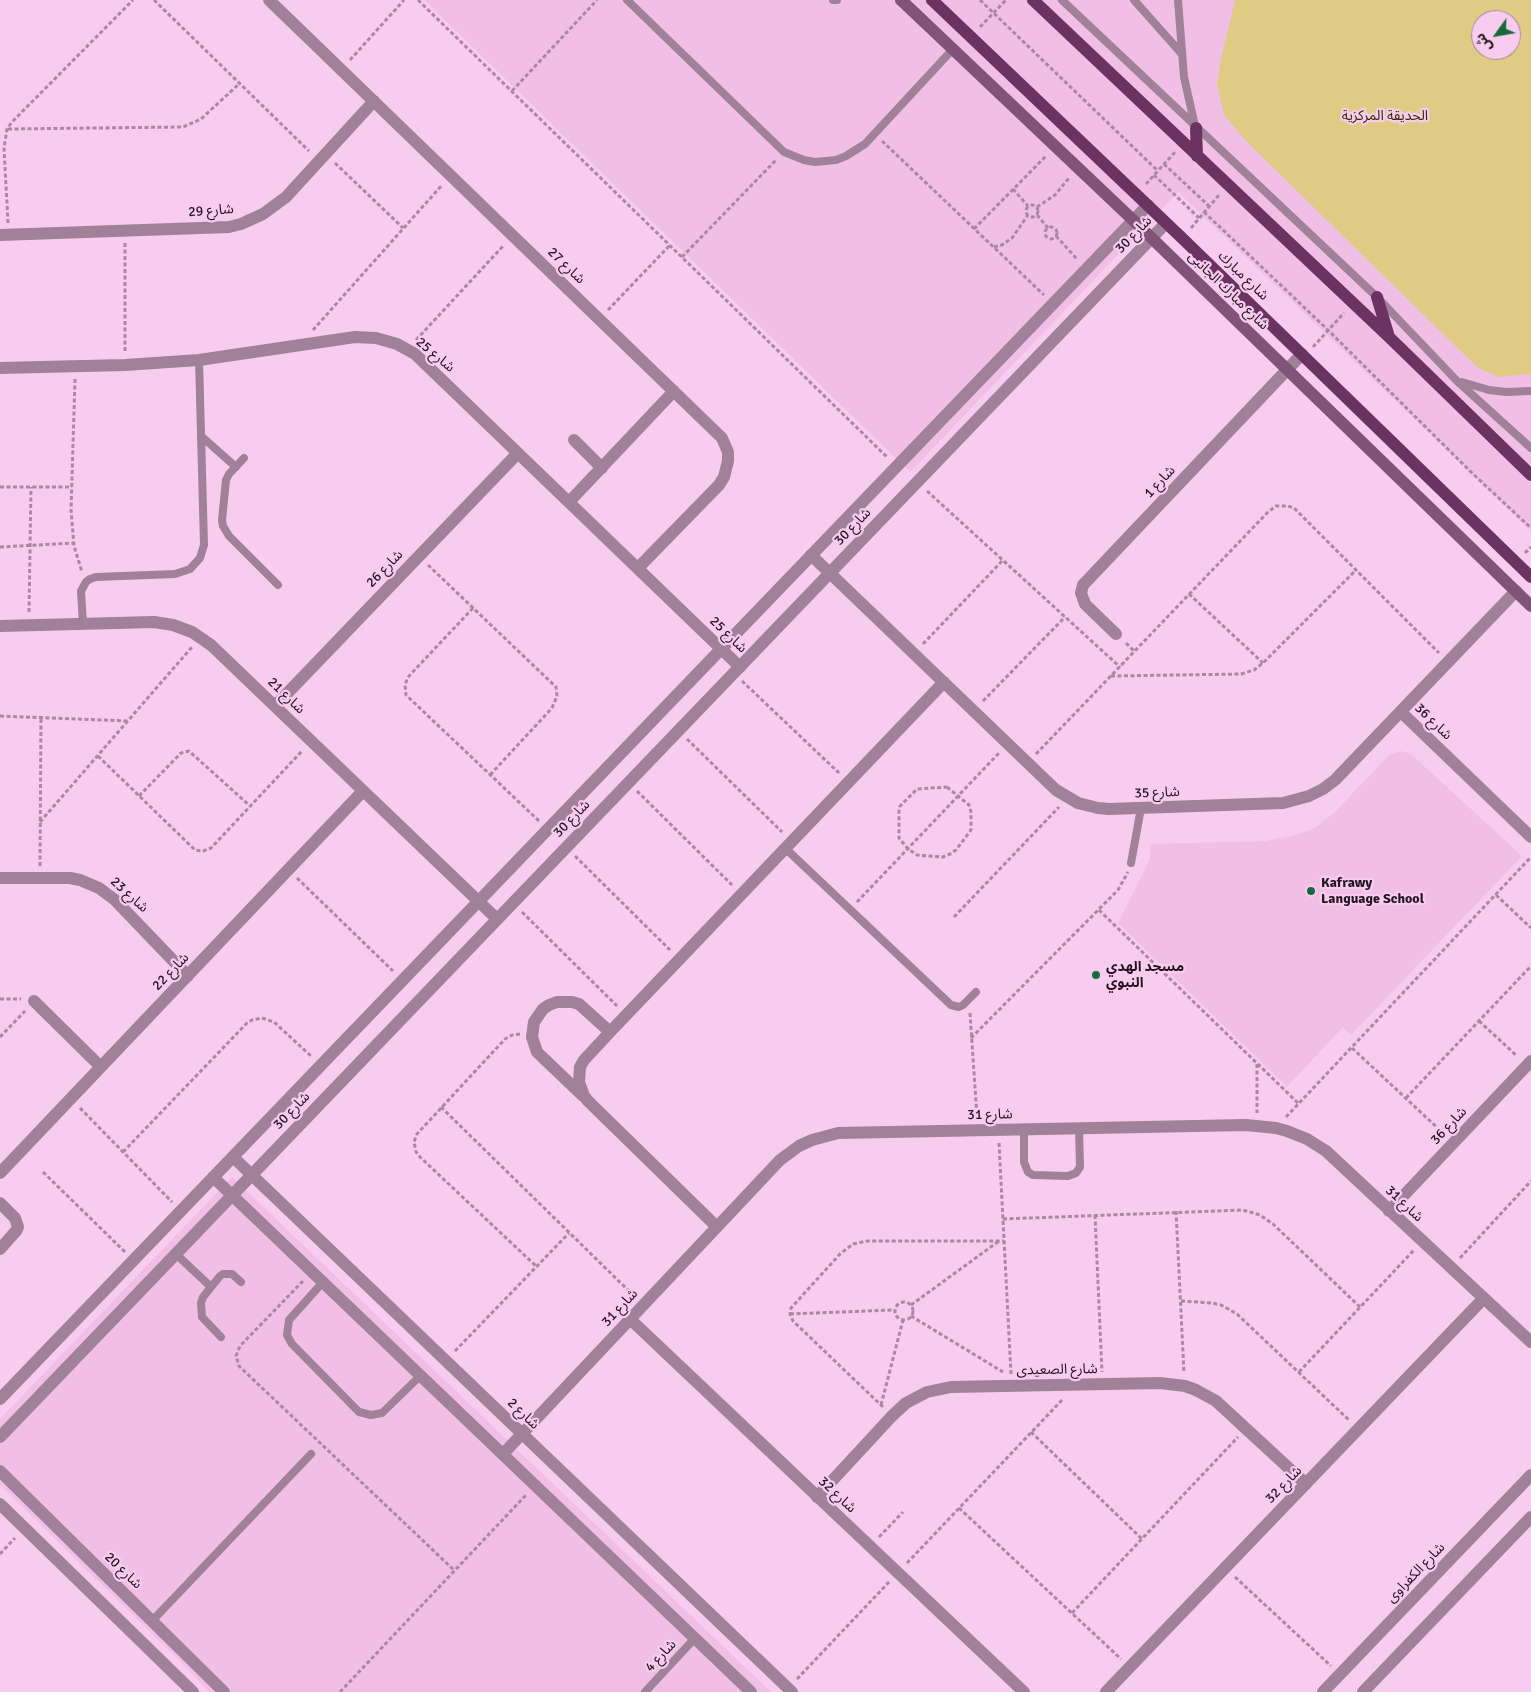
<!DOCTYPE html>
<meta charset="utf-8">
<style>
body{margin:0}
#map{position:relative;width:1531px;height:1692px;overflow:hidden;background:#f8ccee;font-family:Signika,"Noto Sans Arabic",sans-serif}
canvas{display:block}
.north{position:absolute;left:1471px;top:10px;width:50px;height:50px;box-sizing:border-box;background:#f8ccee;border:1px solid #a3829c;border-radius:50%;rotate:238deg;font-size:14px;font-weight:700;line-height:20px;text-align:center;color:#241421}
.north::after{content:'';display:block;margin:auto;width:18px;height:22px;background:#156a3c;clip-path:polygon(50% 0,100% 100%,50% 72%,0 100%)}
</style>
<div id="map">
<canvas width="1531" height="1692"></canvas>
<div class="north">ش</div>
</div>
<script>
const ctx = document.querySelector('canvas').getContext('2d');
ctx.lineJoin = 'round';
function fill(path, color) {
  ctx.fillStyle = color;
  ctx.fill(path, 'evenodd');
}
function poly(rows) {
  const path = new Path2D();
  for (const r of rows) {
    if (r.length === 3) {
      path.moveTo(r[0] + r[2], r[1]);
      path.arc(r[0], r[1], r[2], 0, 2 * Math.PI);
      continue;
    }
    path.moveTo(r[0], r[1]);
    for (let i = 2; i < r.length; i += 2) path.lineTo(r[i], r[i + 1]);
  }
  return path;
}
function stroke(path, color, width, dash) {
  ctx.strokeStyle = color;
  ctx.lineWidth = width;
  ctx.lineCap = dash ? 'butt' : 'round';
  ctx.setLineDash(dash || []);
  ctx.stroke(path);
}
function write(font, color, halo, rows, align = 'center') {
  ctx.font = font + ' Signika,"Noto Sans Arabic",sans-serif';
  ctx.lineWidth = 4.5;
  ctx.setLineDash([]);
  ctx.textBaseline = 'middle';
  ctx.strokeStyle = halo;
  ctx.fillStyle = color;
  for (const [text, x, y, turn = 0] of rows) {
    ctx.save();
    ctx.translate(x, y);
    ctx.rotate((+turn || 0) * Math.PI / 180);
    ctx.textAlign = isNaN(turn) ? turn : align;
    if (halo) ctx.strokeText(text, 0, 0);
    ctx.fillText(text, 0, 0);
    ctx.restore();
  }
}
fill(poly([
 [424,0,1531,0,1531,531,1178,192,910,472],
 [1481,20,1511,20,1511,50,1481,50],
 [1401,751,1411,754,1522,856,1351,1035,1343,1027,1287,1087,1118,923,1150,859,1150,846,1151,844,1266,841,1300,834,1316,827,1334,813,1390,754],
 [232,1177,771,1692,209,1692,180,1661,0,1485,0,1419]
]), '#f1bfe6');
fill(poly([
 [1235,0,1531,0,1531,374,1499,377,1478,368,1248,143,1224,115,1217,84,1221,59],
 [1481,20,1511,20,1511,50,1481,50]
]), '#e0cb84');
stroke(poly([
 [154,0,309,151],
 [418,0,887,457],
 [980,0,1158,171],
 [980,27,1006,0],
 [350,60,404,0],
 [512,91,597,0],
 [8,129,183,127,201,119,240,83],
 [882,141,1044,295],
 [335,163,403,228],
 [1164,164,1209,206],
 [1154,175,1199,218],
 [1146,184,1175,152],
 [1013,189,1028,206],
 [1032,211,6],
 [1037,207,1055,195,1069,178],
 [1204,212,1328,330,1473,474,1531,528],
 [1037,215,1048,228],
 [8,223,4,148,7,129,12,122,133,0],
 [1051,233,6],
 [1191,228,1219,195],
 [974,229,1046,156],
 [1056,236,1077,259],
 [125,243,125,352],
 [994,247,1002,245,1012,238,1028,215],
 [682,257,777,159],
 [608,310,670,245],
 [313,330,442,185],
 [416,340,504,245],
 [1313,347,1344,313],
 [75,379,71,510,74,546,82,572],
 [0,487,72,487],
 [927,491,1120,667],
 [0,547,74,543],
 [1525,553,1531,547],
 [428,565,556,687,557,696,552,708,490,775],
 [1189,594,1263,663],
 [473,608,409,676,405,684,406,695,539,821],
 [29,612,31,487],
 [1126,643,1134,651],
 [923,644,1003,560],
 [1111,676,1241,674,1254,670,1263,663,1356,570],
 [742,681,839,773],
 [983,701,1065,617],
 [0,716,128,721],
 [687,739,782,832],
 [1036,754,1268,512,1276,506,1288,506,1294,508,1439,653],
 [98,756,195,850,203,851,211,848,302,751],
 [947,787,969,805,971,812,971,830,956,850,950,854,943,857,917,855,908,849,899,838,899,811,900,806,917,789,947,787],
 [637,791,732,885],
 [139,796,181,753,189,751,250,806],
 [40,822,192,647],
 [575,856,670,950],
 [40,866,41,716],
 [297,878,393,971],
 [1496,895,1531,928],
 [857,902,999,753],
 [1099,910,1299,1104],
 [522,912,617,1006],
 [954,917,1059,807],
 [0,999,21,999],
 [970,1013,977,1117],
 [1479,1021,1517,1056],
 [520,1034,512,1035,505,1039,417,1134,414,1142,416,1152,420,1157,537,1267],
 [0,1037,25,1011],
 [971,1038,1118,890,1128,872],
 [1352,1048,1444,1134],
 [1257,1064,1257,1113],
 [1406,1098,1531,966],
 [441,1107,634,1296],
 [80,1108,172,1202],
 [1286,1117,1531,857],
 [999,1143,1011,1374],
 [123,1152,247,1023,252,1020,262,1018,274,1022,311,1056],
 [43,1172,125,1252],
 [1176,1211,1184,1373],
 [1095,1215,1102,1372],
 [1003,1219,1243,1210,1260,1215,1273,1224,1360,1307],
 [1460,1258,1531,1181],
 [303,1281,240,1346,236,1356,239,1366,455,1571],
 [1181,1301,1212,1303,1221,1305,1237,1314,1350,1421],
 [904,1311,9],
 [911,1305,999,1241],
 [790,1314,894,1310],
 [911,1316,1003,1372],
 [455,1351,569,1233],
 [1299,1372,1415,1249],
 [881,1405,903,1320],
 [883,1407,793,1321,790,1314,791,1308,840,1254,853,1244,867,1241,1004,1241],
 [1031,1432,1142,1539],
 [959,1508,1121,1659],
 [879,1537,903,1512],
 [0,1554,15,1538],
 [907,1563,1063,1399],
 [1235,1577,1331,1666],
 [1072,1613,1238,1437],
 [797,1679,889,1582],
 [340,1692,526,1495]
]), '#aa88a3', 3, [4, 2.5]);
stroke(poly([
 [627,0,784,152,804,160,815,162,836,160,846,156,865,144,953,49],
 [833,0,837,0],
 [1062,0,1377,297,1457,381,1531,448],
 [1134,0,1182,54],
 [1178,0,1184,77,1195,126],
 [1462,382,1489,390,1506,392,1531,391],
 [201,436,236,467],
 [244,458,229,474,226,480,222,520,223,526,229,536,278,585],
 [83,624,81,591,86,582,90,579,96,577,175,574,190,569,200,558,204,545,199,360],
 [785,848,951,1005,959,1007,963,1005,976,992],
 [1131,863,1141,808],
 [1024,1129,1024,1162,1028,1172,1033,1175,1068,1176,1076,1173,1080,1167,1079,1128],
 [176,1254,211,1287],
 [323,1282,289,1320,287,1335,292,1344,359,1412,371,1415,382,1413,420,1376],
 [221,1337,202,1317,201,1303,203,1297,220,1276,223,1274,232,1274,241,1282],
 [152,1621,311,1454],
 [645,1692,695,1638]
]), '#a18099', 8);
stroke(poly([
 [269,0,722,438,728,452,728,461,724,477,719,485,638,568],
 [0,235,229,227,241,224,263,214,286,197,374,101],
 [0,368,125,365,199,360,355,337,376,338,397,344,415,354,740,667],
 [574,440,602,468],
 [569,502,674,391],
 [811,555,1056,790,1078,803,1098,808,1109,809,1283,803,1309,796,1323,789,1335,780,1516,591],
 [0,626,154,622,173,625,192,632,211,645,497,919],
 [1116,634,1085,604,1081,593,1083,585,1302,354],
 [275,706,518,453],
 [1401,712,1531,837],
 [0,878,70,878,80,880,99,888,115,900,188,976],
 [34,1001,101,1067],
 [583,1096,537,1052,532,1037,534,1022,543,1009,549,1005,557,1002,572,1002,579,1004,610,1032],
 [0,1173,363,791],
 [0,1203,15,1218,18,1227,16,1231,0,1249],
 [1389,1211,1531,1061],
 [717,1227,588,1101,584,1096,579,1082,580,1067,584,1060,610,1032,944,682],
 [630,1319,1024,1692],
 [503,1454,780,1160,799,1146,812,1140,838,1133,1246,1125,1276,1128,1287,1131,1307,1139,1326,1151,1531,1342],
 [817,1497,892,1416,906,1403,927,1392,951,1387,1160,1383,1185,1386,1196,1390,1216,1401,1306,1484],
 [1106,1692,1483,1299]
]), '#a18099', 12);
stroke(poly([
 [233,1157,792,1692],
 [213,1177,751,1692],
 [0,1399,1148,205],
 [0,1437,1166,223],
 [0,1471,224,1692],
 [0,1504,193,1692],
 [1323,1692,1531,1475],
 [1363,1692,1531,1517]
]), '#a18099', 12);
stroke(poly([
 [901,0,1133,220,1531,606]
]), '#825379', 12);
stroke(poly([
 [932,0,1182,238,1531,577],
 [1033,0,1389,337,1531,475],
 [1196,128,1197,156],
 [1377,297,1389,337]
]), '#6b3361', 12);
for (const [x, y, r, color] of [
 [1311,891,5,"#156a3c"],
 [1096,975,5,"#156a3c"]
]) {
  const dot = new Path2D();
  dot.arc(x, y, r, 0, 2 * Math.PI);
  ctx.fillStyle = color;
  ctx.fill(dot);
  stroke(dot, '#f8ccee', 2);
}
write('14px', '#362b00', '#f8ccee', [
 ["الحديقة المركزية",1385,116]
]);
write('14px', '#241421', '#f8ccee', [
 ["شارع 29",211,211,-4],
 ["شارع 30",1134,235,-46],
 ["شارع 27",566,266,44],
 ["شارع مبارك",1243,276,44],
 ["شارع مبارك الجانبى",1228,291,44],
 ["شارع 25",435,355,40],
 ["شارع 1",1160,482,-47],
 ["شارع 30",853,527,-46],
 ["شارع 26",385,569,-46],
 ["شارع 25",728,635,44],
 ["شارع 21",286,696,44],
 ["شارع 36",1433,722,44],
 ["شارع 35",1157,793,-2],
 ["شارع 30",572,819,-46],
 ["شارع 23",129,895,42],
 ["شارع 22",171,972,-46],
 ["شارع 30",292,1111,-46],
 ["شارع 31",990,1115,-1],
 ["شارع 36",1449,1126,-47],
 ["شارع 31",1404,1204,43],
 ["شارع 31",620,1308,-47],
 ["شارع الصعيدى",1057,1370,-1],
 ["شارع 2",523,1414,44],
 ["شارع 32",1284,1485,-46],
 ["شارع 32",837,1495,43],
 ["شارع 20",123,1571,44],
 ["شارع الكفراوى",1416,1573,-46],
 ["شارع 4",661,1656,-47]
]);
write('bold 14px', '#241421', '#f8ccee', [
 ["Kafrawy",1321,883],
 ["Language School",1321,899],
 ["مسجد الهدي",1106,967],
 ["النبوي",1106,983]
], 'left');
</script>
